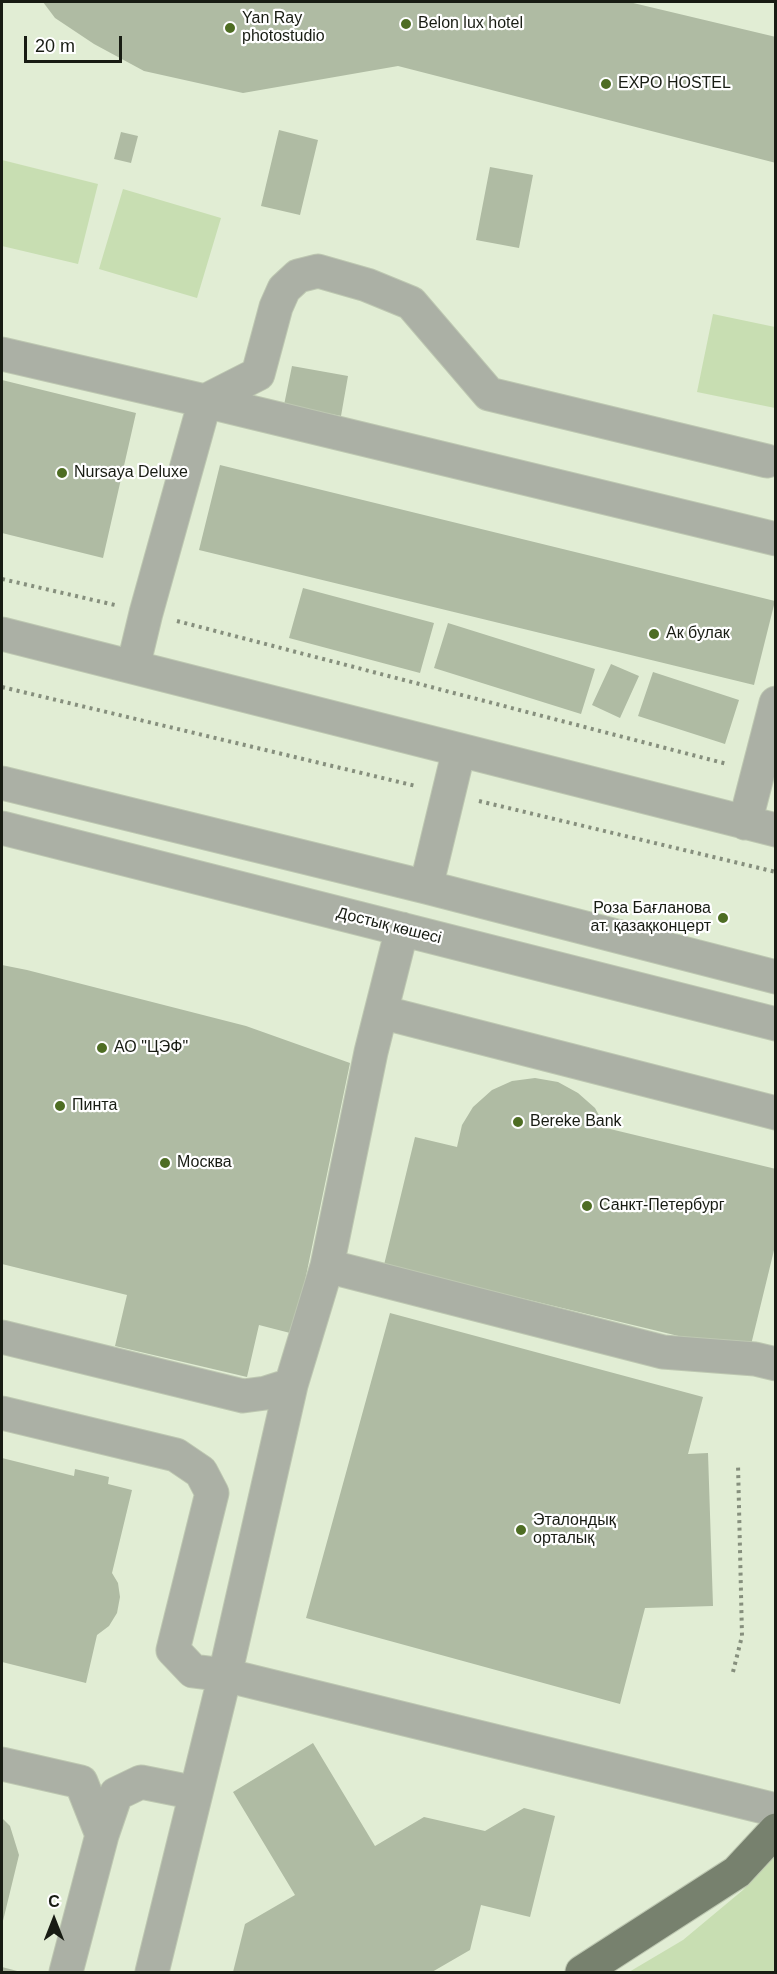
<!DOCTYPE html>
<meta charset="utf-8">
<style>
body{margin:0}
#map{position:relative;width:777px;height:1974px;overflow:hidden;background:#e1edd4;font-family:Helvetica,sans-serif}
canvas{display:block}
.frame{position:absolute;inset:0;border:3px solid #181c13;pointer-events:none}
.north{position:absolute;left:24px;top:1890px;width:60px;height:60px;-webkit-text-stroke:4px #fff;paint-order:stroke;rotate:0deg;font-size:16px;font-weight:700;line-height:24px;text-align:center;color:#181c13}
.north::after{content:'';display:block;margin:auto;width:21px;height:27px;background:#181c13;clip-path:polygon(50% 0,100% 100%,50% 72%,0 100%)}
.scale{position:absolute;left:24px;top:36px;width:98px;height:27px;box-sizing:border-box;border:3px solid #181c13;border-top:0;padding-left:8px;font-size:18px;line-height:21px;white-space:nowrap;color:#181c13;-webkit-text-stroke:4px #fff;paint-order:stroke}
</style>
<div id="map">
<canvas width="777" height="1974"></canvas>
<div class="frame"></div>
<div class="north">С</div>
<div class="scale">20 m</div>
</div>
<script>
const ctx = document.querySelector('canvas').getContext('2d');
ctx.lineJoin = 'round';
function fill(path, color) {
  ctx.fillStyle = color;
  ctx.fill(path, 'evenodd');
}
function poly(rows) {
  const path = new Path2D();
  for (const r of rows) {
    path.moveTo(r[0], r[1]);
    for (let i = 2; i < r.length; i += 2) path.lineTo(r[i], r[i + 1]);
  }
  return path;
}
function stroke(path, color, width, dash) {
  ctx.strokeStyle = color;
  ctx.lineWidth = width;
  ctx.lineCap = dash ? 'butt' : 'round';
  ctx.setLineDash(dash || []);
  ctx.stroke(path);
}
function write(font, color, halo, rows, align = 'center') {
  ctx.font = font + ' Helvetica,sans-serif';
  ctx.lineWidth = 4.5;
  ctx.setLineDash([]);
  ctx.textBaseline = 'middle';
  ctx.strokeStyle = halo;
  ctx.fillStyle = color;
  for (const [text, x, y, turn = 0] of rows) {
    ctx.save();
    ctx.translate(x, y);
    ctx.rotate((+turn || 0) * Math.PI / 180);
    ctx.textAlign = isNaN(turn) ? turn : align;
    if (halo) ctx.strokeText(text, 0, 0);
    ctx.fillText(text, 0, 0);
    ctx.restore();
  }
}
fill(poly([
 [2,160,98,184,78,264,2,246],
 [123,189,221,218,197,298,99,269],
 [713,314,775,327,775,408,697,392],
 [775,1853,775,1972,629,1972,683,1940,743,1890]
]), '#c8deb2');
fill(poly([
 [43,2,629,2,776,37,776,163,398,66,243,93,144,71,94,44,55,18],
 [279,130,318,140,300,215,261,206],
 [121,132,138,136,131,163,114,159],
 [490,167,533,175,519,248,476,240],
 [292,366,348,376,341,416,284,405],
 [2,380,136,413,103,558,2,533],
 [220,465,775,601,754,685,199,550],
 [303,588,434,623,420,673,289,638],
 [448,623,595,669,581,714,434,668],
 [611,664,639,676,620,718,592,705],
 [653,672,739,700,725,744,638,716],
 [2,965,27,970,246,1026,350,1063,294,1334,259,1325,247,1377,115,1346,127,1295,2,1264],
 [535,1078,558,1082,578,1093,595,1108,606,1128,776,1169,776,1242,749,1353,384,1265,415,1137,457,1147,462,1125,473,1107,492,1090,512,1081],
 [390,1313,703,1397,688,1454,708,1453,713,1606,645,1608,620,1704,306,1618],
 [2,1458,74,1476,75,1469,109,1477,108,1484,132,1490,112,1573,118,1583,120,1597,117,1613,109,1626,97,1635,86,1683,2,1662],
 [313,1743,375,1846,424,1817,485,1831,524,1808,555,1816,530,1917,481,1905,470,1950,432,1972,233,1972,245,1924,295,1895,233,1792],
 [2,1818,10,1826,19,1855,2,1925],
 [2,1967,21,1972,2,1972]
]), '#afbba3');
const minor = poly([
 [2,354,205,401,258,374,276,307,284,289,298,276,318,271,367,285,411,303,489,394,767,461],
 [2,634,776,830],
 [133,667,146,613,205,401,776,539],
 [2,783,426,887,776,977],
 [745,823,776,703],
 [2,828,776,1024],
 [426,887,459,750],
 [402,929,381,1012,776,1113],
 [327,1266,663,1352,755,1359,776,1364],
 [2,1337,243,1396,266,1393,291,1385,327,1266,371,1052,381,1012],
 [2,1413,176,1455,201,1472,212,1493,173,1650,193,1671,225,1675,291,1385],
 [2,1764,81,1782,102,1835,66,1972],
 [102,1835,116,1794,141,1782,196,1793],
 [152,1972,225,1675,776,1810]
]);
const major = poly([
 [582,1972,737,1872,776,1830]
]);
stroke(minor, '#bdc7b1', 35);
stroke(major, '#bdc7b1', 35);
stroke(poly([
 [2,579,115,605],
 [177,621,727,764],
 [2,687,416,786],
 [479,801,776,872],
 [733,1672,742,1636,738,1464]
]), '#868f7d', 4, [3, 4.5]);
stroke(minor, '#abb0a5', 33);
stroke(major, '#77816e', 33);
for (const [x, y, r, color] of [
 [406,24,6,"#4e6d23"],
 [230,28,6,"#4e6d23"],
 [606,84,6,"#4e6d23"],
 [62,473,6,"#4e6d23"],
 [654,634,6,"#4e6d23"],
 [723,918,6,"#4e6d23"],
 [102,1048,6,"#4e6d23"],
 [60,1106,6,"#4e6d23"],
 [518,1122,6,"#4e6d23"],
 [165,1163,6,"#4e6d23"],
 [587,1206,6,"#4e6d23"],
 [521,1530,6,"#4e6d23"]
]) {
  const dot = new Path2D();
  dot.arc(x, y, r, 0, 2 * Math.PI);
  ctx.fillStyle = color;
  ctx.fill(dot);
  stroke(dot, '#fff', 2);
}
write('16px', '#181c13', '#fff', [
 ["Yan Ray",242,19],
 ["photostudio",242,37],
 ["Belon lux hotel",418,24],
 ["EXPO HOSTEL",618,84],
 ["Nursaya Deluxe",74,473],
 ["Ак булак",666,634],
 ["Роза Бағланова",711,909,"right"],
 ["ат. қазақконцерт",711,927,"right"],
 ["АО \"ЦЭФ\"",114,1048],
 ["Пинта",72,1106],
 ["Bereke Bank",530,1122],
 ["Москва",177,1163],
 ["Санкт-Петербург",599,1206],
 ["Эталондық",533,1521],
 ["орталық",533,1539]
], 'left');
write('16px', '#181c13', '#fff', [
 ["Достық көшесі",389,926,14]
]);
</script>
